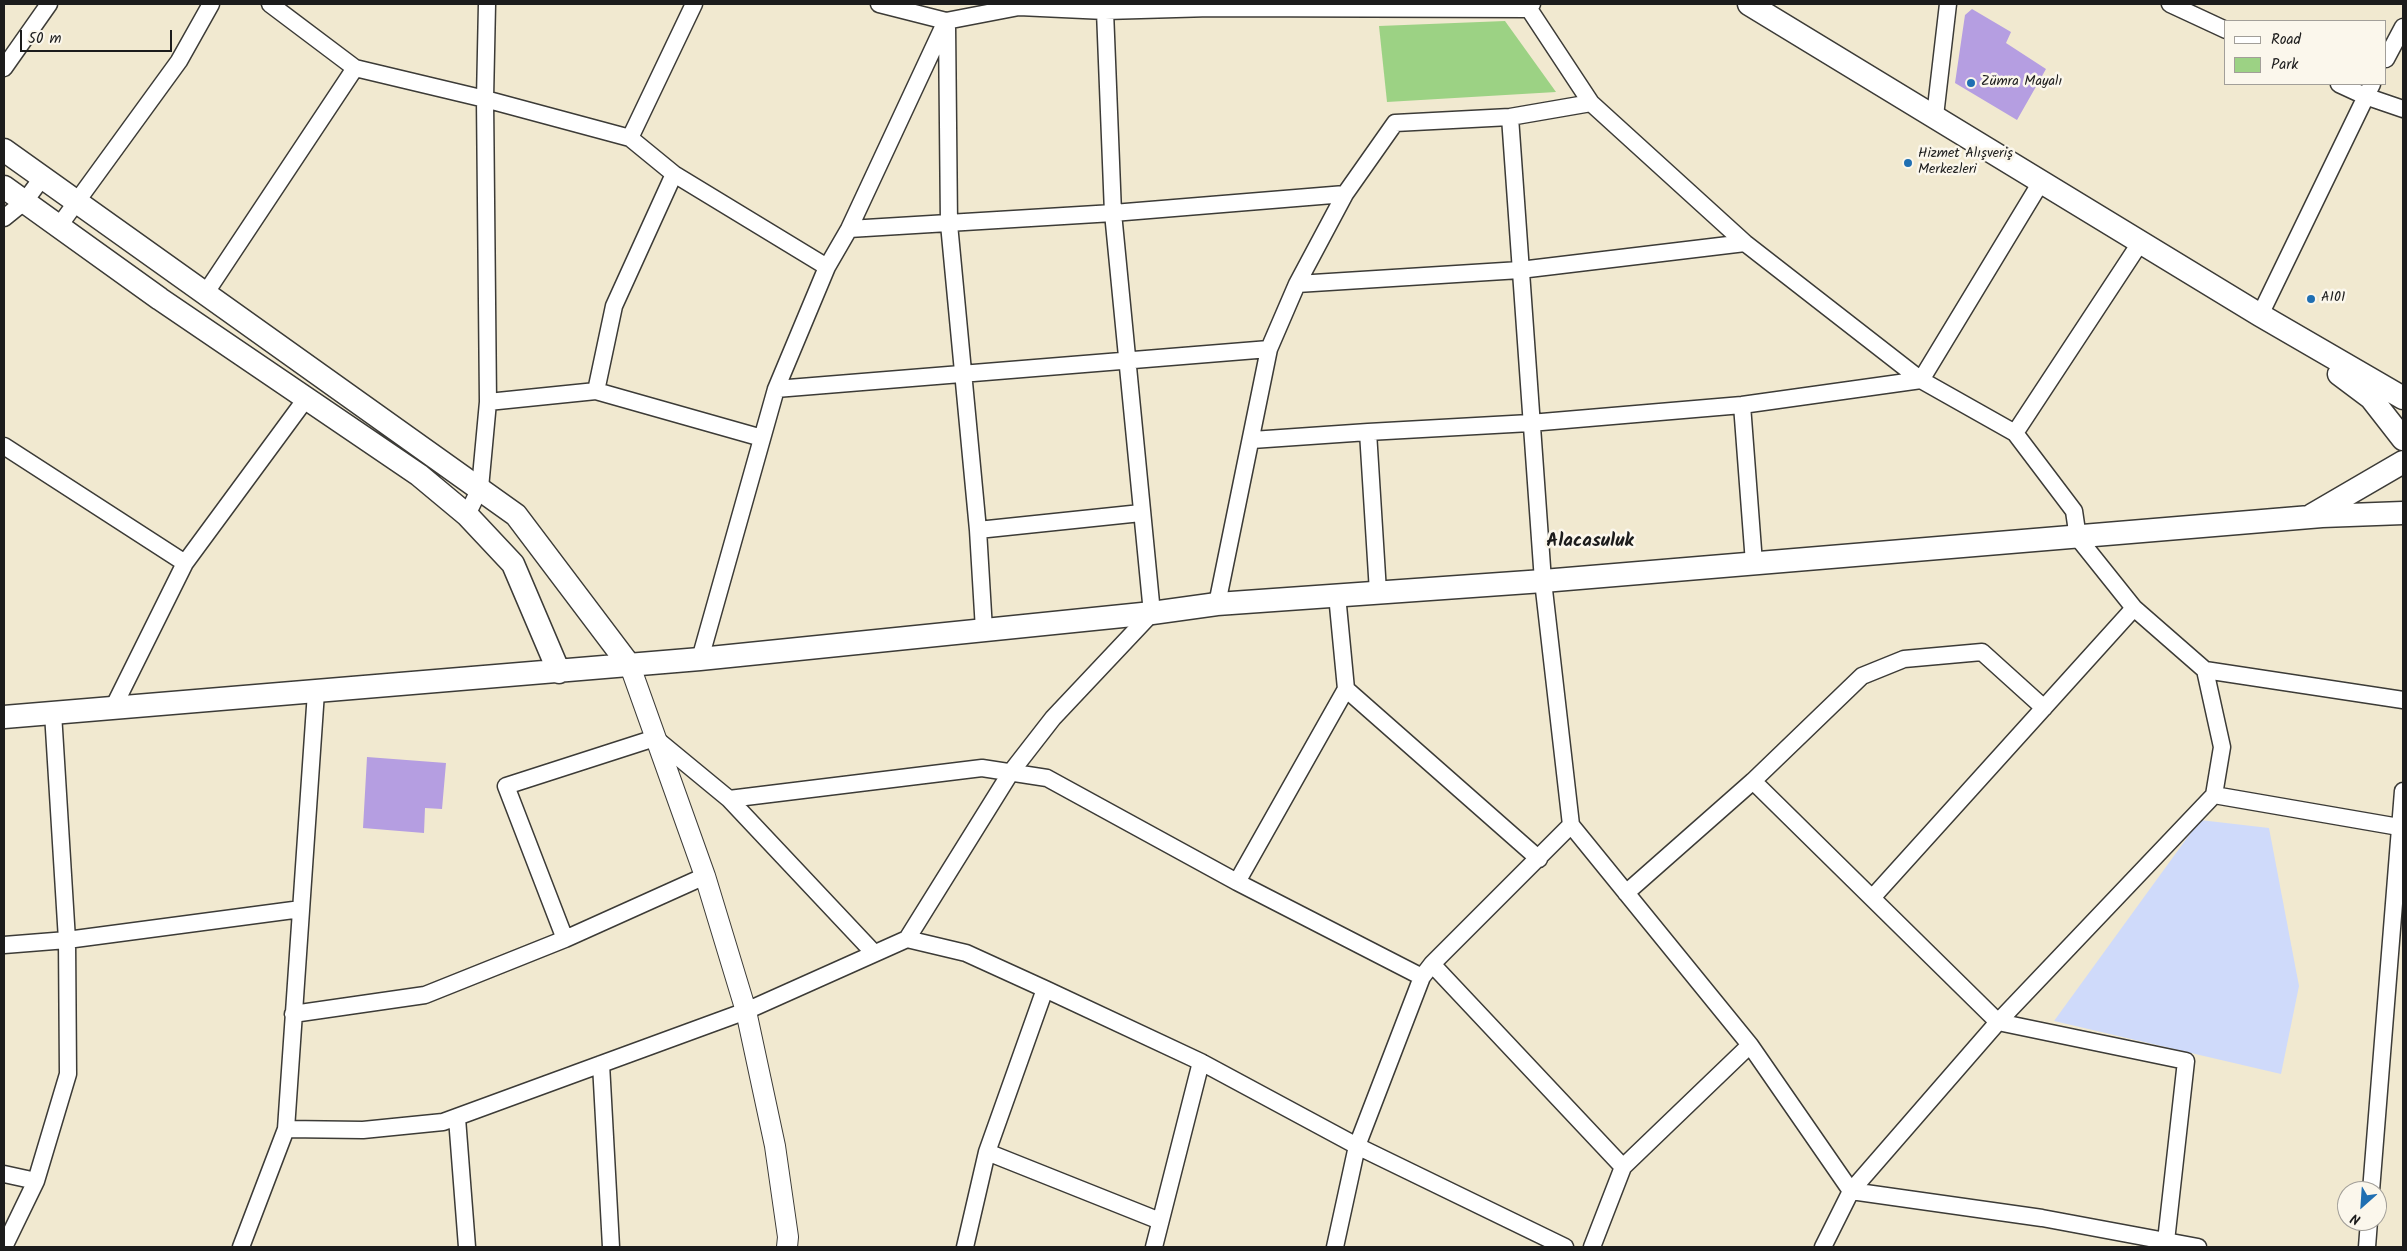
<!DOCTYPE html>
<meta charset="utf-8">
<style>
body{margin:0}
#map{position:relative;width:2407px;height:1251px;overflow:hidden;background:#f1e9d0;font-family:Kalam,sans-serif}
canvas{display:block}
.frame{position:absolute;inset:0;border:5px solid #1c1c1c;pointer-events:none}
.legend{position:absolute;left:2224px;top:20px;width:162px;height:65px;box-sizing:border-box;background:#fbf7ec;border:1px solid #a29f99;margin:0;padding:6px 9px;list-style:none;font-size:15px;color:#1c1c1c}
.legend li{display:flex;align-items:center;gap:10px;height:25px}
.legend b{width:25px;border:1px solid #a29f99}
.north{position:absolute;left:2337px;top:1181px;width:50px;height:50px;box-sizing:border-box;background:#fbf7ec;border:1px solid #a29f99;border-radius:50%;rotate:206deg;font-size:14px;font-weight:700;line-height:20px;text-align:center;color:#1c1c1c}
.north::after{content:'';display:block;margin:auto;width:18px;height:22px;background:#1f6fb2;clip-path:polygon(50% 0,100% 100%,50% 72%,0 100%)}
.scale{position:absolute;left:20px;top:30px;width:152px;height:22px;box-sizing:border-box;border:2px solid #1c1c1c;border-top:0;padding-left:6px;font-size:15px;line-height:18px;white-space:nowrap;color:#1c1c1c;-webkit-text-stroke:4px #fbf7ec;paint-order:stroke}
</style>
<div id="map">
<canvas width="2407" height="1251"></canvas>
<div class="frame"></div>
<ul class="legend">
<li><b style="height:6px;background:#fff"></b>Road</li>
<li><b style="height:14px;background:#9cd284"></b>Park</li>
</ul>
<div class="north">N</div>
<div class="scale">50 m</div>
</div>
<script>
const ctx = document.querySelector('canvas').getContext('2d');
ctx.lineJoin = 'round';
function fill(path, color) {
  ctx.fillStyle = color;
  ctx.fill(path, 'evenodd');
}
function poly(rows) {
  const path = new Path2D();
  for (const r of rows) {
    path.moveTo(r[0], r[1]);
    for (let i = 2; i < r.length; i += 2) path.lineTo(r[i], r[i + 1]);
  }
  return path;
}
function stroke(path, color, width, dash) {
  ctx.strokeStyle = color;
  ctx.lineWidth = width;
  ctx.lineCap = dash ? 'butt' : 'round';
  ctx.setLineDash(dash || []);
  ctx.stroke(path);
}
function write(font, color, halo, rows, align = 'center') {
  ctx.font = font + ' Kalam,sans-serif';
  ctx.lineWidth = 5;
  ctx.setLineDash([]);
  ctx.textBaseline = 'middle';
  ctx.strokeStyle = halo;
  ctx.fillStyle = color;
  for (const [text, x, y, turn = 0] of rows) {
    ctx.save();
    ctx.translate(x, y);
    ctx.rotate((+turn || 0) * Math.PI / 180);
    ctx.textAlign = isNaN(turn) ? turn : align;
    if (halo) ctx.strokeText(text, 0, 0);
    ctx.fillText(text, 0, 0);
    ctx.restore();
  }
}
fill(poly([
 [2200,820,2269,828,2299,986,2281,1074,2054,1021]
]), '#cfdafa');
fill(poly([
 [1505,21,1556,92,1387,102,1379,26]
]), '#9cd284');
fill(poly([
 [1972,9,2011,32,2006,43,2046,69,2017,120,1955,83,1965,15],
 [367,757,446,763,442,809,425,808,424,833,363,828]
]), '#b59ee1');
const minor = poly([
 [879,4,946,21,1019,7,1105,11,1211,8,1529,9,1532,4],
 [2170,4,2226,30],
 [1529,9,1591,103,1745,243,1921,380,2015,433,2074,511,2078,538,2134,608,2205,670,2222,747,2214,795],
 [947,25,949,224,978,530,984,630],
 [2386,59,2403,27],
 [4,68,49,4],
 [355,68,485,99,630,138,674,174,827,267],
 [2339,84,2365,96,2403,109],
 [1935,116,1948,4],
 [1510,117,1543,581,1571,825,1750,1045,1851,1191,2042,1218,2198,1247],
 [630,138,694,4],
 [4,218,25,201,42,178],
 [59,226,179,61,211,4],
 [849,229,1113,213,1345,194],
 [1297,284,1520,270,1745,243],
 [205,294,355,68,270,4],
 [2260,315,2372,84],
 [776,389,1269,349],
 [596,391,614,306,674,174],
 [488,402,596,391,762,438],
 [1742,405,1754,563],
 [1368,432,1530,423,1742,405,1921,380,2041,182],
 [2015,433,2140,243],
 [1252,440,1368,432,1378,592],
 [4,446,185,563],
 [467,515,480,488,488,402,485,99,487,4],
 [978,530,1141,513],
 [1337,595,1346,689,1539,859],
 [1217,604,1269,349,1297,284,1345,194,1395,123,1510,117,1591,103],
 [700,659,776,389,827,267,849,229,946,21],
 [2205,670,2403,700],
 [113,708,185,563,305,400],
 [1753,781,1998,1022,2186,1061,2166,1241],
 [729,799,982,768,1047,778,1237,882,1422,977],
 [1237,882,1346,689],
 [1626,893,1753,781,1862,676,1904,659,1982,652,2044,708],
 [1872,898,2134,608],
 [565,939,506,786,655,738,729,799,874,953],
 [907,939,1011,772,1053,718,1152,613,1113,213,1105,11],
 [4,945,67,940,301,909],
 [1432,964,1623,1167],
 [293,1014,425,995,565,939,705,876],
 [601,1064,611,1247],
 [457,1118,467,1247],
 [286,1129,363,1130,443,1122,746,1011,907,939,966,953,1045,989,1201,1062,1357,1146,1565,1247],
 [987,1152,1160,1221],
 [4,1174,36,1181],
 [2371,1191,2403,791],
 [4,1247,36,1181,68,1074,67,940,53,713],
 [241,1247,286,1129,316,692],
 [965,1247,987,1152,1045,989],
 [1154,1247,1201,1062],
 [1335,1247,1357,1146,1422,977,1432,964,1571,825],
 [1592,1247,1623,1167,1750,1045],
 [1823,1247,1851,1191,1998,1022,2214,795,2399,827],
 [2367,1247,2369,1221]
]);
const tertiary = poly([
 [630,666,705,876,746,1011,775,1146,788,1237,787,1247]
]);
const secondary = poly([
 [1749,4,2260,315,2403,398],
 [4,150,516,515,630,666],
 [4,187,160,299,419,475,467,515,513,564,559,672],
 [2339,374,2371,398,2403,439],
 [2312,515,2403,462],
 [4,717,700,659,1152,613,1217,604,1543,581,2322,516,2403,513]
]);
stroke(minor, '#3c3b37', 19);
stroke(tertiary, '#3c3b37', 22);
stroke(secondary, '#3c3b37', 25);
stroke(minor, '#fff', 16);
stroke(tertiary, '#fff', 20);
stroke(secondary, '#fff', 22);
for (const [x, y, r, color] of [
 [1971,83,5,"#1f6fb2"],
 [1908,163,5,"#1f6fb2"],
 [2311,299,5,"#1f6fb2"]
]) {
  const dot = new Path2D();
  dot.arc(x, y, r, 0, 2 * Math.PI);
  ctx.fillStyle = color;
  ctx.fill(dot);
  stroke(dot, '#fbf7ec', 2);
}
write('14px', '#1c1c1c', '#fbf7ec', [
 ["Zümra Mayalı",1981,83],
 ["Hizmet Alışveriş",1918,155],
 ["Merkezleri",1918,171],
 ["A101",2321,299]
], 'left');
write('bold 19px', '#1c1c1c', '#fbf7ec', [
 ["Alacasuluk",1590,543]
]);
</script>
